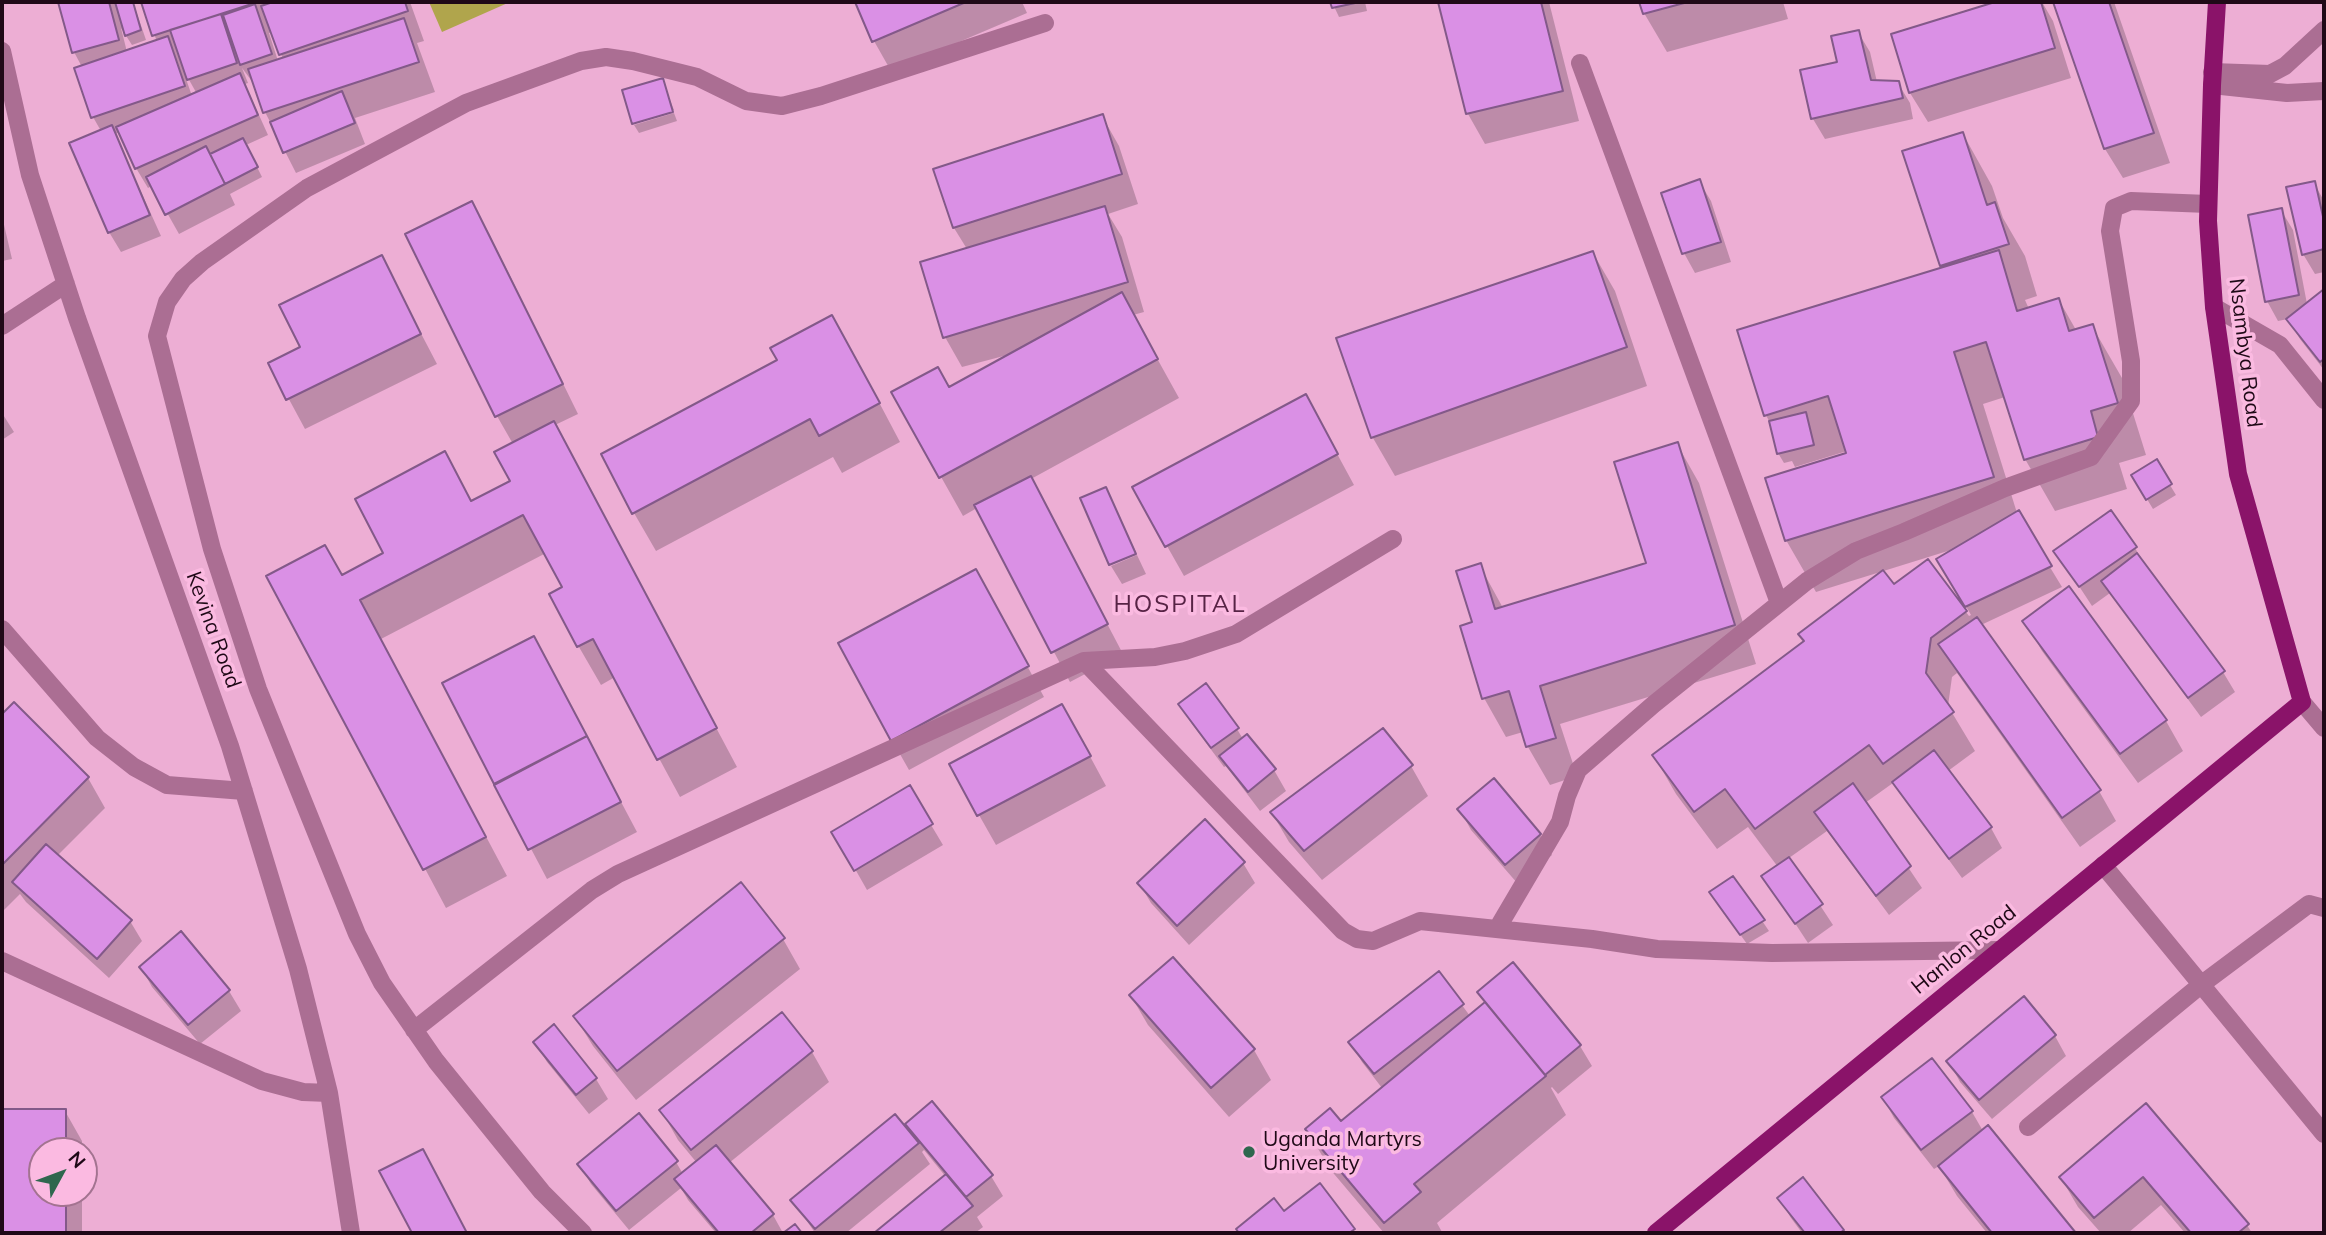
<!DOCTYPE html>
<style>
body{margin:0}
#map{position:relative;width:2326px;height:1235px;overflow:hidden;background:#edaed4;font-family:Mulish,sans-serif}
canvas{display:block}
.frame{position:absolute;inset:0;border:4px solid #1f0917;pointer-events:none}
.north{position:absolute;left:28px;top:1137px;width:70px;height:70px;box-sizing:border-box;background:#fbbae1;border:2px solid #a37390;border-radius:50%;rotate:49deg;font-size:19px;font-weight:700;line-height:28px;text-align:center;color:#1f0917}
.north::after{content:'';display:block;margin:auto;width:24px;height:32px;background:#2f674e;clip-path:polygon(50% 0,100% 100%,50% 72%,0 100%)}
</style>
<div id="map">
<canvas width="2326" height="1235"></canvas>
<div class="frame"></div>
<div class="north">N</div>
</div>
<script>
const ctx = document.querySelector('canvas').getContext('2d');
ctx.lineJoin = 'round';
function fill(path, color) {
  ctx.fillStyle = color;
  ctx.fill(path, 'evenodd');
}
function poly(rows) {
  const path = new Path2D();
  for (const r of rows) {
    path.moveTo(r[0], r[1]);
    for (let i = 2; i < r.length; i += 2) path.lineTo(r[i], r[i + 1]);
  }
  return path;
}
function stroke(path, color, width, dash) {
  ctx.strokeStyle = color;
  ctx.lineWidth = width;
  ctx.lineCap = dash ? 'butt' : 'round';
  ctx.setLineDash(dash || []);
  ctx.stroke(path);
}
function write(font, color, halo, rows, align = 'center') {
  ctx.font = font + ' Mulish,sans-serif';
  ctx.lineWidth = 7;
  ctx.setLineDash([]);
  ctx.textBaseline = 'middle';
  ctx.strokeStyle = halo;
  ctx.fillStyle = color;
  for (const [text, x, y, turn = 0] of rows) {
    ctx.save();
    ctx.translate(x, y);
    ctx.rotate((+turn || 0) * Math.PI / 180);
    ctx.textAlign = isNaN(turn) ? turn : align;
    if (halo) ctx.strokeText(text, 0, 0);
    ctx.fillText(text, 0, 0);
    ctx.restore();
  }
}
fill(poly([
 [429,2,510,2,442,32]
]), '#b0a54c');
fill(poly([
 [60,2,113,2,114,4,133,2,146,40,132,45,121,28,127,52,157,42,143,2,410,2,424,41,417,43,435,92,355,118,365,144,296,173,265,112,254,84,242,68,248,83,245,84,268,135,246,145,262,177,230,194,235,205,179,234,152,186,148,188,136,168,120,132,115,134,161,236,121,252,109,232,101,131,93,117,82,67,74,52],
 [272,32,283,59,278,61,269,33],
 [188,78,197,94,192,96,186,79],
 [857,2,1022,2,1027,13,891,71,874,41],
 [1332,2,1365,2,1367,11,1339,17],
 [1440,2,1549,2,1579,121,1485,144,1468,114],
 [1641,2,1783,2,1788,19,1667,52,1644,13],
 [2001,2,2042,2,2053,21,2071,78,1928,122,1910,93,1893,35],
 [2055,2,2114,2,2170,163,2123,178,2105,149],
 [1858,32,1870,52,1877,82,1898,83,1910,103,1913,119,1825,139,1813,119,1802,72,1840,63],
 [662,80,674,110,633,121],
 [674,113,677,121,639,133,634,125],
 [1102,116,1119,146,1138,204,1108,214,1122,237,1144,312,1133,315,1179,398,1031,479,1123,654,1070,682,977,508,963,516,894,393,948,389,1015,353,962,367,945,337,967,249,954,228,935,170],
 [1963,134,1992,186,2003,218,2025,256,2037,296,2025,300,2029,309,2059,300,2076,330,2092,326,2122,378,2146,455,2119,463,2127,489,2055,511,2025,459,2005,397,1983,404,2017,513,2062,587,1981,625,2099,791,2116,821,2080,847,1957,673,1952,677,1948,706,1975,751,1948,771,1991,828,2002,848,1962,878,1893,783,1865,803,1922,888,1889,915,1827,831,1789,858,1833,925,1808,943,1764,876,1778,867,1748,827,1717,849,1676,794,1654,756,1927,561,1969,616,1971,615,1939,559,1951,550,1816,592,1786,540,1848,454,1847,451,1795,467,1792,461,1784,463,1778,453,1771,425,1766,415,1943,269,1904,152],
 [1699,181,1711,201,1731,262,1695,273,1684,253],
 [2314,183,2324,201,2324,272,2315,274,2303,254],
 [471,203,489,233,578,414,555,425,737,767,680,797,615,677,601,685,579,647,551,594,564,588,546,553,381,639,507,876,446,908,269,576,342,577,512,482,513,444,497,416],
 [2281,210,2293,230,2307,304,2324,291,2324,370,2300,339,2288,319,2278,321,2267,301],
 [2,216,12,259,2,261],
 [1593,253,1615,291,1647,386,1395,476,1373,438,1338,339],
 [381,257,437,364,305,429,270,364,302,348],
 [854,355,900,442,842,473,833,457,656,551,634,513],
 [2,413,14,432,2,440],
 [1322,426,1354,485,1184,576,1167,546],
 [1677,444,1699,483,1756,664,1560,724,1577,776,1550,785,1528,747,1523,732,1506,737,1484,698,1474,623,1480,566,1503,608,1648,564],
 [2156,462,2176,495,2153,509,2133,476],
 [1106,489,1136,552,1110,563],
 [2135,548,2147,568,2223,672,2235,692,2201,717,2110,593,2092,606,2056,551],
 [1137,555,1146,574,1122,584,1111,566],
 [992,601,1044,697,909,770,892,740],
 [2025,621,2166,721,2183,751,2138,783,2042,651],
 [550,668,637,832,547,879,444,684],
 [14,704,88,778,105,808,57,856,130,921,142,941,109,978,26,902,20,894,2,912,2,717],
 [1180,704,1237,729,1243,739,1247,736,1274,770,1286,791,1260,811,1226,766,1224,767,1192,724],
 [1382,730,1411,766,1428,796,1322,880,1289,842,1272,813],
 [1079,736,1106,786,996,845,979,815],
 [1494,781,1540,835,1552,855,1518,884,1471,830,1460,810],
 [909,788,943,845,867,890,834,832],
 [1243,863,1255,883,1189,945,1151,903,1139,883],
 [1733,878,1769,931,1747,944,1717,902],
 [783,939,800,969,636,1100,593,1046,575,1017],
 [1173,959,1254,1050,1271,1080,1229,1117,1148,1025,1131,996],
 [1513,965,1580,1046,1592,1066,1558,1094,1552,1087,1551,1088,1566,1115,1437,1223,1442,1232,1440,1233,1384,1233,1329,1168,1307,1129,1341,1123,1382,1088,1362,1062,1351,1042,1439,974,1470,1016,1486,1003],
 [141,967,229,991,241,1011,200,1044,152,987],
 [781,1014,812,1052,829,1082,729,1163,773,1215,783,1233,716,1233,688,1200,681,1188,629,1230,591,1184,579,1164,676,1162,683,1174,697,1163,678,1140,661,1110],
 [554,1027,596,1079,608,1099,589,1114,547,1062,535,1042],
 [2055,1036,2066,1056,1992,1119,1960,1082,1949,1062],
 [1883,1098,1972,1112,1983,1131,1988,1127,2074,1233,1987,1233,1957,1196,1939,1166,1934,1169,1894,1118],
 [2146,1106,2247,1225,2252,1233,2185,1233,2161,1205,2128,1233,2101,1233,2078,1207,2061,1178],
 [2,1111,65,1111,82,1141,82,1151,42,1151,42,1193,82,1193,82,1233,2,1233],
 [907,1124,991,1176,1003,1196,977,1217,983,1227,975,1233,877,1233,946,1177,924,1150,922,1152,930,1164,846,1233,815,1233,793,1200,913,1139,915,1138],
 [1802,1180,1844,1233,1802,1233,1791,1218,1779,1198],
 [1283,1214,1353,1230,1355,1233,1240,1233,1238,1229]
]), '#0003');
const building = poly([
 [58,2,109,2,119,40,72,53,58,2],
 [115,2,133,2,141,30,125,36,115,2],
 [141,2,258,2,152,36,141,2],
 [273,2,405,2,408,11,279,55,261,6,273,2],
 [855,2,966,2,872,42,855,2],
 [1330,2,1360,2,1332,8,1330,2],
 [1438,2,1541,2,1563,91,1466,114,1438,2],
 [1639,2,1688,2,1643,14,1639,2],
 [1995,2,2041,2,2055,48,1909,93,1891,34,1995,2],
 [2053,2,2109,2,2154,133,2104,149,2053,2],
 [255,4,272,54,240,65,223,15,255,4],
 [221,14,237,63,187,80,170,30,221,14],
 [404,18,419,62,263,113,248,69,404,18],
 [1859,30,1871,80,1899,81,1903,98,1811,119,1800,70,1837,62,1831,36,1859,30],
 [168,36,185,86,91,118,74,68,168,36],
 [240,73,258,115,135,169,116,127,240,73],
 [663,78,673,112,632,124,622,90,663,78],
 [342,91,355,123,283,153,270,122,342,91],
 [1103,114,1122,174,953,228,933,169,1103,114],
 [112,125,150,215,108,233,69,143,112,125],
 [1963,132,1987,205,1995,202,2009,244,1940,266,1902,151,1963,132],
 [243,138,258,167,225,184,210,154,243,138],
 [206,146,225,184,165,215,146,177,206,146],
 [1700,179,1721,242,1682,254,1661,193,1700,179],
 [2315,181,2324,221,2324,249,2302,255,2286,187,2315,181],
 [472,201,563,384,495,417,405,234,472,201],
 [1105,206,1128,282,943,338,920,262,1105,206],
 [2282,208,2299,295,2265,302,2248,215,2282,208],
 [1999,250,2017,311,2059,298,2069,331,2093,324,2118,403,2091,411,2098,437,2024,460,1986,342,1954,352,1994,477,1785,541,1765,478,1846,453,1828,396,1764,416,1737,330,1999,250],
 [1593,251,1627,347,1371,438,1336,338,1593,251],
 [382,255,421,334,286,400,268,363,300,347,279,305,382,255],
 [2324,289,2324,359,2320,362,2286,319,2324,289],
 [1122,292,1158,359,939,478,891,392,938,367,949,387,1122,292],
 [832,315,880,403,819,436,810,419,632,514,601,454,777,360,770,348,832,315],
 [1306,394,1338,454,1165,547,1132,487,1306,394],
 [1806,412,1814,445,1777,454,1769,421,1806,412],
 [554,421,717,728,657,760,593,639,577,647,549,594,562,587,523,515,360,600,486,837,423,870,266,576,325,545,342,575,383,553,355,499,445,451,471,501,510,481,494,452,554,421],
 [1678,442,1735,625,1540,686,1556,738,1526,747,1509,691,1482,699,1460,626,1472,622,1456,571,1481,563,1495,609,1646,563,1614,462,1678,442],
 [2157,459,2172,484,2146,500,2131,475,2157,459],
 [1031,476,1108,624,1051,653,974,505,1031,476],
 [1106,487,1136,554,1109,565,1080,498,1106,487],
 [2019,510,2052,566,1965,607,1936,559,2019,510],
 [2111,510,2137,547,2079,587,2053,551,2111,510],
 [2137,553,2225,671,2188,698,2101,581,2137,553],
 [1928,559,1967,611,1931,638,1926,673,1954,712,1883,764,1869,745,1755,829,1725,789,1694,812,1652,755,1804,641,1798,634,1883,570,1894,584,1928,559],
 [976,569,1029,666,891,741,838,643,976,569],
 [2069,586,2167,720,2120,754,2022,621,2069,586],
 [1977,617,2101,790,2062,818,1938,644,1977,617],
 [534,636,587,736,494,784,442,683,534,636],
 [1206,683,1239,728,1211,748,1178,704,1206,683],
 [14,702,89,777,2,865,2,714,14,702],
 [1062,704,1091,756,977,816,949,764,1062,704],
 [1383,728,1413,765,1304,851,1270,812,1383,728],
 [1247,734,1276,769,1248,792,1219,756,1247,734],
 [587,736,621,802,528,850,494,785,587,736],
 [1934,750,1992,827,1949,859,1892,782,1934,750],
 [1494,778,1541,834,1505,865,1457,809,1494,778],
 [1853,783,1911,866,1876,896,1814,812,1853,783],
 [910,785,933,824,854,871,831,832,910,785],
 [1205,819,1245,862,1177,926,1137,883,1205,819],
 [46,844,132,920,97,959,12,882,46,844],
 [1789,857,1823,904,1795,924,1761,876,1789,857],
 [1733,876,1765,920,1740,935,1709,892,1733,876],
 [741,882,785,938,617,1071,573,1016,741,882],
 [181,931,230,990,188,1025,139,967,181,931],
 [1173,957,1255,1049,1211,1088,1129,995,1173,957],
 [1513,962,1581,1045,1545,1075,1477,992,1513,962],
 [1439,971,1464,1004,1374,1074,1348,1042,1439,971],
 [2024,996,2056,1035,1979,1100,1946,1061,2024,996],
 [1485,1002,1546,1076,1414,1184,1421,1192,1384,1223,1305,1129,1330,1108,1341,1121,1485,1002],
 [782,1012,813,1051,691,1150,659,1110,782,1012],
 [554,1024,597,1078,576,1095,533,1042,554,1024],
 [1932,1058,1973,1111,1921,1150,1881,1097,1932,1058],
 [932,1101,993,1175,966,1197,905,1124,932,1101],
 [2146,1103,2249,1224,2238,1233,2191,1233,2143,1177,2094,1218,2059,1177,2146,1103],
 [2,1109,66,1109,66,1151,42,1151,42,1193,66,1193,66,1233,2,1233,2,1109],
 [639,1113,678,1161,616,1211,577,1164,639,1113],
 [895,1114,919,1143,815,1229,790,1200,895,1114],
 [1988,1125,2076,1233,1992,1233,1938,1166,1988,1125],
 [716,1145,774,1214,751,1233,719,1233,674,1179,716,1145],
 [423,1149,467,1233,412,1233,379,1171,423,1149],
 [946,1174,973,1206,939,1233,874,1233,946,1174],
 [1803,1177,1844,1230,1840,1233,1805,1233,1777,1198,1803,1177],
 [1320,1183,1355,1229,1349,1233,1239,1233,1236,1229,1274,1198,1284,1211,1320,1183],
 [795,1224,802,1233,783,1233,795,1224]
]);
fill(building, '#da90e5');
stroke(building, '#835989', 2);
stroke(poly([
 [2,51,30,175,77,318,230,746,298,969,329,1093,351,1233],
 [1580,63,1779,603],
 [2212,72,2270,74,2285,66,2324,30],
 [2212,85,2287,93,2324,91],
 [2214,307,2280,345,2324,400],
 [2,326,66,284],
 [2,629,97,738,134,767,167,785,244,791],
 [1084,661,1343,931,1357,939,1373,941,1420,921,1592,939,1657,949,1772,953,2000,950],
 [2302,702,2324,728],
 [2103,865,2324,1134],
 [1497,929,1560,822,1567,796,1578,770,1654,704,1807,581,1856,551,1904,532,2005,488,2091,457,2131,401,2131,361,2110,231,2114,208,2131,201,2208,204],
 [2,961,262,1081,303,1092,329,1093],
 [414,1030,592,890,618,874,1084,661,1155,657,1185,651,1236,634,1393,539],
 [2028,1127,2202,984,2309,904,2324,908],
 [583,1233,542,1192,436,1061,382,983,357,934,258,689,212,549,157,336,167,302,183,279,202,262,307,188,466,103,581,61,606,57,633,61,697,77,746,101,782,106,821,96,1045,23]
]), '#ab6e93', 18);
stroke(poly([
 [1656,1233,2302,702,2238,474,2214,307,2208,221,2212,85,2217,2]
]), '#8a1369', 18);
for (const [x, y, r, color] of [
 [1249,1152,7,"#2f674e"]
]) {
  const dot = new Path2D();
  dot.arc(x, y, r, 0, 2 * Math.PI);
  ctx.fillStyle = color;
  ctx.fill(dot);
  stroke(dot, '#fbbae1', 2.5);
}
write('21px', '#1f0917', '#fbbae1', [
 ["Nsambya Road",2245,353,83],
 ["Kevina Road",213,630,70],
 ["Hanlon Road",1964,950,-39]
]);
write('21px', '#1f0917', '#fbbae1', [
 ["Uganda Martyrs",1263,1140],
 ["University",1263,1164]
], 'left');
ctx.letterSpacing = '2px';
write('24px', '#572345', '#fbbae1', [
 ["HOSPITAL",1180,605]
]);
ctx.letterSpacing = '0px';
</script>
